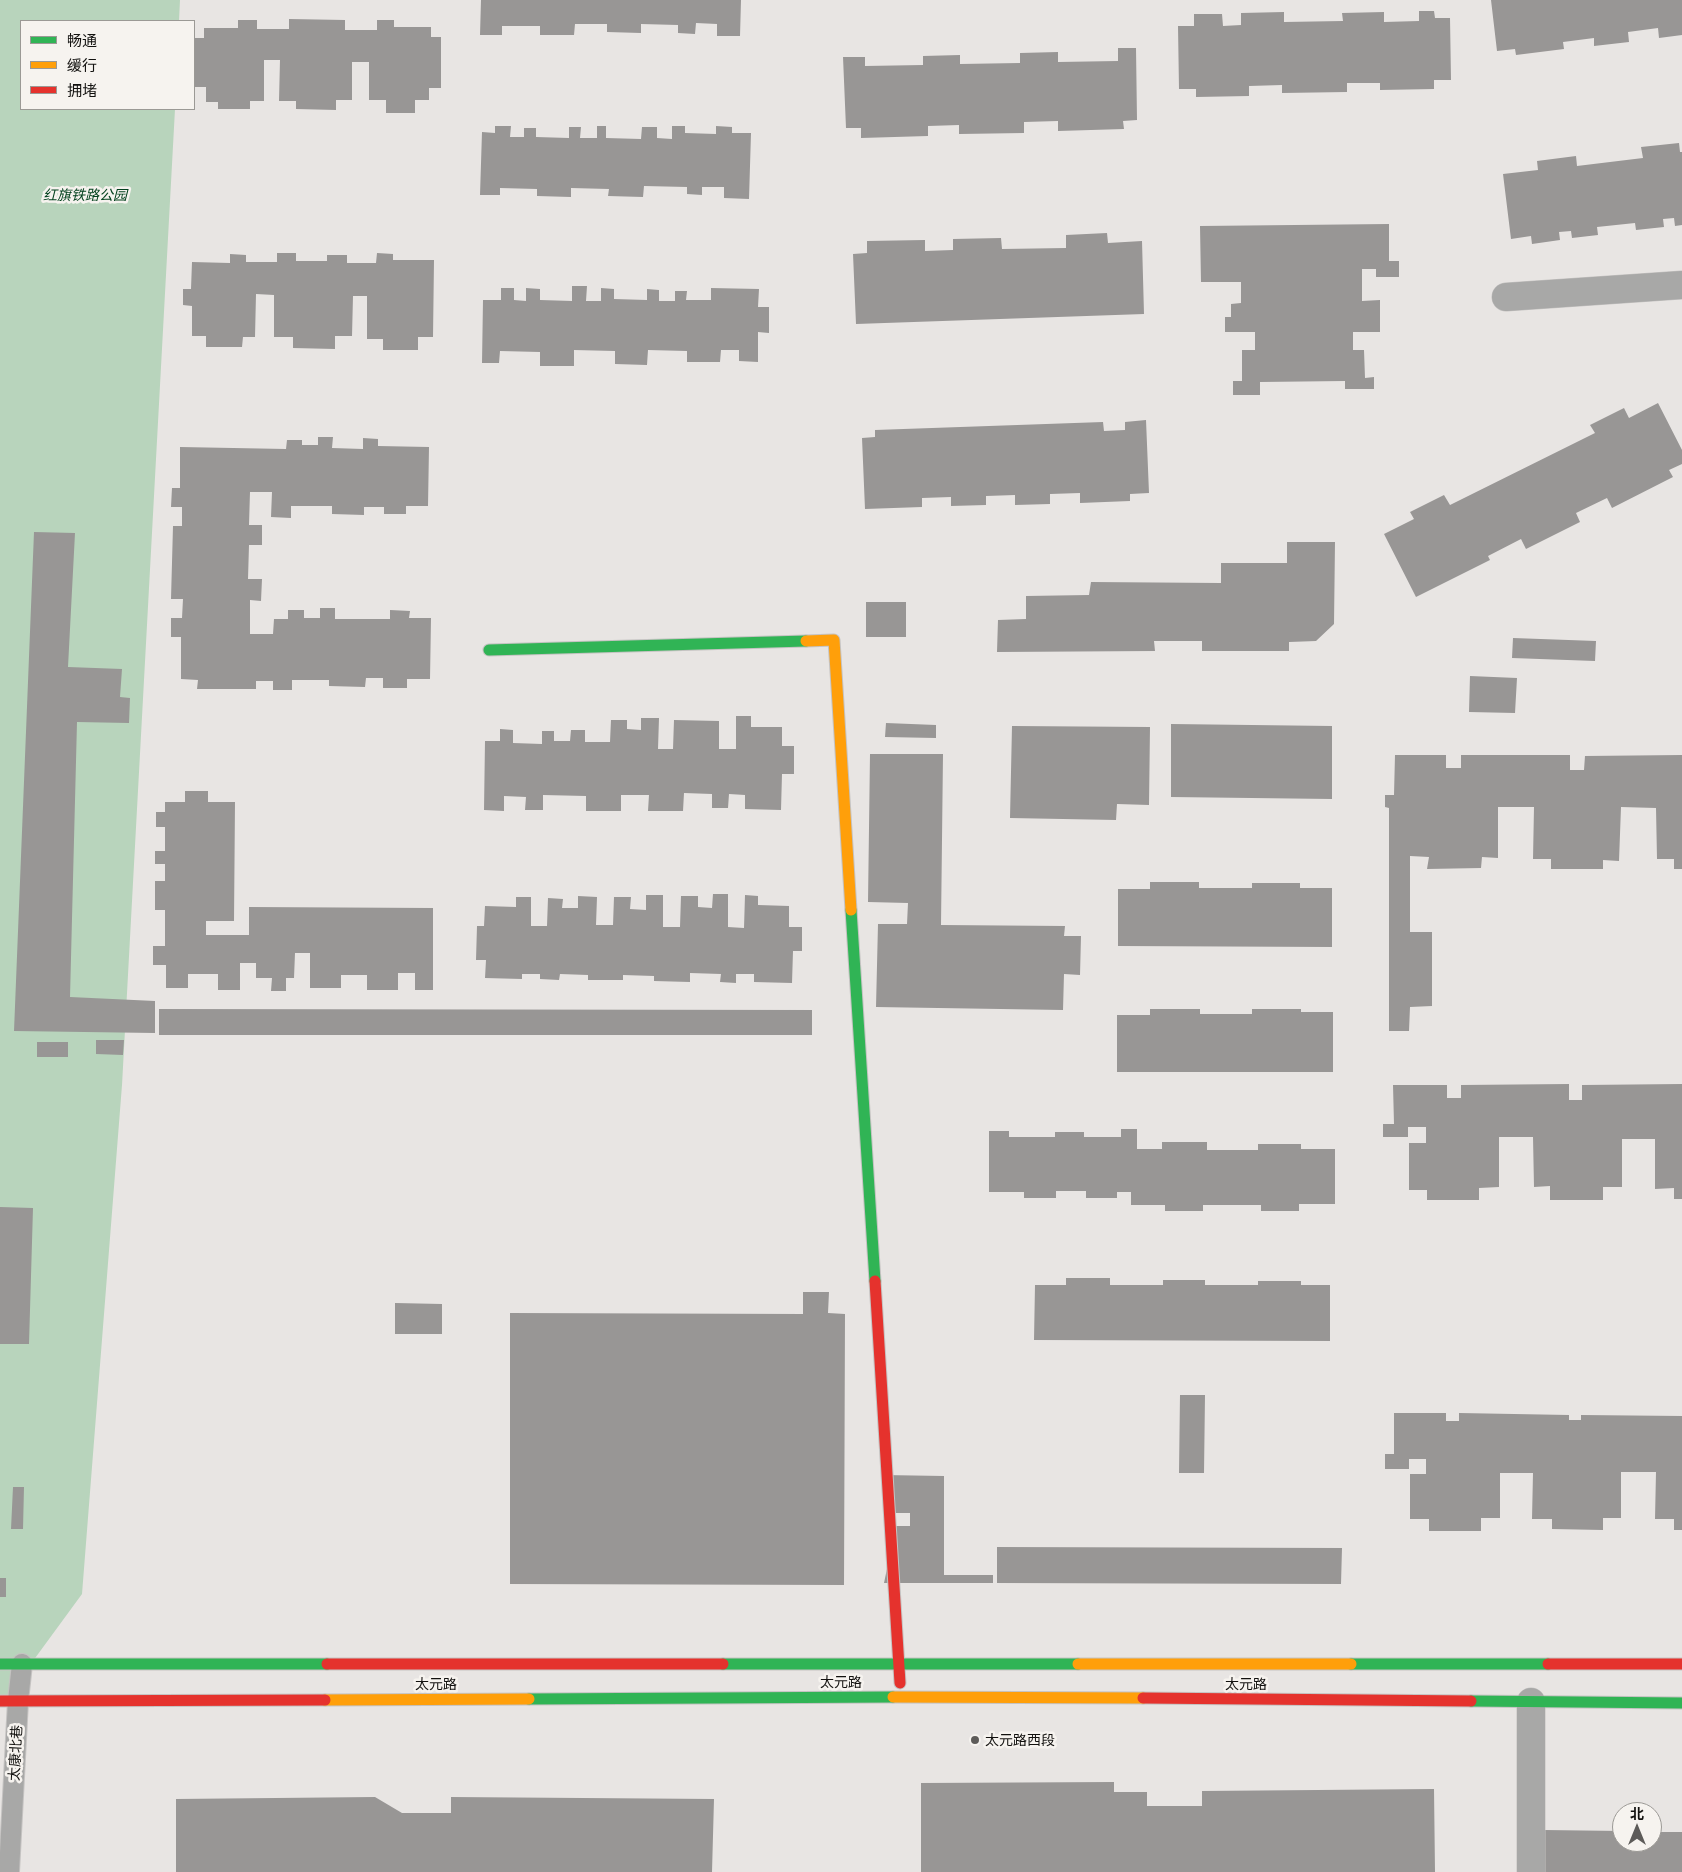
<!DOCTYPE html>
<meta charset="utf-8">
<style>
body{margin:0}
#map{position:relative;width:1682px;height:1872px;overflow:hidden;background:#e8e5e3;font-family:Georgia,"Noto Sans SC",serif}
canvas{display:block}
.legend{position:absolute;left:20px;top:20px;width:175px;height:90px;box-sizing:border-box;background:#f6f3ef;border:1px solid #9b9995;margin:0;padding:6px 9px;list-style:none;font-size:15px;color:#12110f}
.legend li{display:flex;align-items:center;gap:10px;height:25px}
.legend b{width:25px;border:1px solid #9b9995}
.north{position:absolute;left:1612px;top:1802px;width:50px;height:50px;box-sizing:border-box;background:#f6f3ef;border:1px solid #9b9995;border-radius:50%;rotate:0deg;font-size:14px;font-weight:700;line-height:20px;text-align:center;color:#12110f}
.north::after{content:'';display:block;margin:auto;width:18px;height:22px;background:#5d5b59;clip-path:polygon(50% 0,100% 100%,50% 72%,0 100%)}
</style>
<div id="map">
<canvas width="1682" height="1872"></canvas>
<ul class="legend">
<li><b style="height:6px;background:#30b455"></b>畅通</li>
<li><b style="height:6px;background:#ff9f0a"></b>缓行</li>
<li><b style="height:6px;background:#e5322d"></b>拥堵</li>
</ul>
<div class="north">北</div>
</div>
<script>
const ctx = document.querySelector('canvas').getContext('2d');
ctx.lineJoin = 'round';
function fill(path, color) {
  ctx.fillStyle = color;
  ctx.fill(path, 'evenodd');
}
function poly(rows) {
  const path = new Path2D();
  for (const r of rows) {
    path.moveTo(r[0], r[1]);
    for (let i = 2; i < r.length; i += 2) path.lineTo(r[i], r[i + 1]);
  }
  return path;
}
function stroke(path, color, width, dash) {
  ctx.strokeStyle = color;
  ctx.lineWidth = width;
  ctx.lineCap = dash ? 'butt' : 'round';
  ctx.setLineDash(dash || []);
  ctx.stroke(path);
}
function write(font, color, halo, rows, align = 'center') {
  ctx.font = font + ' Georgia,"Noto Sans SC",serif';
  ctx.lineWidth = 5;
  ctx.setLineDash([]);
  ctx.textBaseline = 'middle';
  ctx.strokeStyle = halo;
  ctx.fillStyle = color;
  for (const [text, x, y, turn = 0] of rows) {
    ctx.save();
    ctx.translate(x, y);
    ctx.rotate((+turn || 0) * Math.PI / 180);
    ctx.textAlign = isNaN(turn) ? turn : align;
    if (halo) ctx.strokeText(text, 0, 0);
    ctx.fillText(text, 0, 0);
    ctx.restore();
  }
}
fill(poly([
 [0,0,180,0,179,21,21,21,21,109,175,109,122,1085,82,1594,0,1706]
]), '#b8d4bc');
fill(poly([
 [481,0,741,0,740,36,717,36,717,24,696,23,695,34,678,33,678,25,641,24,641,33,607,32,607,24,575,24,574,35,540,35,540,26,502,26,502,35,480,35],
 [1491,0,1682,0,1682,35,1659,38,1658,28,1628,32,1629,42,1594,46,1594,38,1563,42,1564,49,1516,55,1515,49,1497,51],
 [1419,11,1434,11,1435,18,1450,18,1451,80,1434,80,1434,89,1380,90,1380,83,1347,83,1347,92,1282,93,1282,85,1249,86,1249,96,1196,97,1196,89,1179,89,1178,26,1194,26,1194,14,1222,14,1223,26,1241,25,1241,13,1284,12,1284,22,1343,21,1342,13,1384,12,1384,22,1419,21],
 [289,19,345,20,345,30,377,30,377,20,394,20,394,27,431,27,431,37,441,37,441,88,429,88,429,100,415,100,415,113,386,113,386,100,369,100,369,62,352,62,352,100,336,100,336,110,296,109,296,101,279,101,280,60,264,60,264,101,250,101,250,109,218,109,218,102,206,102,206,87,195,87,195,38,204,38,204,28,238,28,238,20,257,20,257,29,289,29],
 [1118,48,1136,48,1137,120,1123,121,1124,129,1058,131,1058,121,1024,122,1024,133,959,134,959,125,928,126,928,136,861,138,861,128,846,128,843,57,865,57,865,66,923,65,923,56,960,55,960,64,1020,63,1020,53,1058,52,1058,62,1118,61],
 [495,126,511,126,510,137,524,137,524,128,536,128,536,137,569,138,569,127,581,127,580,138,597,138,597,126,606,126,606,138,641,139,642,127,657,127,657,138,672,139,672,126,685,126,685,133,716,134,716,126,732,127,732,133,751,133,749,199,724,198,724,187,702,187,702,195,687,194,687,187,644,186,643,197,608,196,609,189,571,188,571,197,537,196,537,189,500,188,500,195,480,195,482,132,495,133],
 [1679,143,1680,152,1682,152,1682,225,1675,226,1674,218,1663,219,1664,227,1636,230,1635,223,1597,227,1598,235,1572,238,1571,231,1559,232,1560,240,1532,244,1531,236,1511,239,1503,174,1538,170,1537,161,1576,156,1577,166,1643,158,1641,147],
 [1389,224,1389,261,1399,261,1399,277,1376,277,1376,269,1362,269,1362,301,1380,300,1380,332,1353,332,1353,350,1364,350,1365,378,1374,377,1374,389,1345,389,1345,381,1260,382,1260,395,1233,395,1233,381,1242,381,1242,350,1255,350,1255,332,1225,332,1225,317,1231,317,1231,304,1241,303,1241,282,1201,282,1200,226],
 [1107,233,1108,243,1142,241,1144,314,856,324,853,254,867,253,867,241,925,240,925,251,953,250,953,239,1001,238,1002,249,1066,248,1066,235],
 [277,253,296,253,296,261,327,261,327,255,347,255,347,263,376,263,377,253,393,254,393,260,434,260,433,337,418,337,418,350,383,350,383,339,367,339,367,296,353,296,352,336,335,336,335,349,293,348,293,337,274,337,274,295,256,294,255,337,243,337,242,347,206,347,206,336,192,336,192,306,183,305,183,289,191,289,192,262,230,263,230,254,246,255,246,262,277,262],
 [572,286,587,286,586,301,601,301,601,288,614,289,614,299,647,300,647,289,659,290,659,301,675,301,675,291,687,291,686,300,711,300,711,288,759,289,758,307,769,307,769,333,758,332,758,362,739,361,739,350,721,350,720,362,687,362,687,351,648,350,647,365,615,364,615,351,574,350,574,366,540,366,540,352,500,351,499,363,482,363,483,300,501,300,501,288,514,288,514,300,526,301,526,288,540,289,540,300,572,301],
 [1658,403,1682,450,1682,464,1669,470,1673,477,1612,508,1607,498,1576,513,1580,522,1526,549,1521,539,1488,556,1490,560,1416,597,1384,534,1414,519,1410,512,1444,495,1450,505,1595,433,1590,425,1624,408,1629,418],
 [1146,420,1149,493,1130,494,1130,501,1080,503,1080,493,1050,494,1050,504,1015,505,1015,495,986,496,986,505,951,506,951,497,922,498,922,507,865,509,862,438,875,437,875,430,1103,422,1104,431,1125,430,1125,422],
 [318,437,333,437,332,448,363,449,363,438,378,439,378,446,429,447,428,506,406,506,406,514,384,514,384,507,364,507,364,515,332,514,332,506,291,506,291,518,271,517,272,492,250,492,249,525,262,525,262,545,249,545,248,579,262,579,261,601,250,600,250,634,273,634,274,619,288,619,288,610,304,610,304,618,320,618,320,608,335,608,335,619,390,619,390,610,410,611,409,618,431,618,430,679,407,679,407,688,383,688,383,678,366,678,365,687,329,686,329,680,292,680,292,690,273,690,273,681,256,681,256,689,197,689,198,680,181,679,181,637,171,637,171,618,182,618,183,599,171,599,173,526,182,526,182,507,171,507,172,488,180,488,180,447,286,449,287,440,302,440,302,445,318,445],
 [34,532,75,533,68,667,122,669,120,697,130,698,129,723,77,722,70,997,155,1001,155,1033,14,1031],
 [1287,542,1335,542,1334,624,1316,641,1289,642,1289,651,1202,651,1202,641,1154,641,1155,651,997,652,998,620,1026,619,1026,596,1089,595,1091,582,1221,583,1221,563,1287,563],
 [866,602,906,602,906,637,866,637],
 [1513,638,1596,641,1595,661,1512,658],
 [1470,676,1517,678,1515,713,1469,712],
 [736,716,751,716,751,727,782,727,782,746,794,746,794,774,782,774,781,810,745,809,745,795,729,794,728,808,712,808,712,794,684,793,683,811,648,811,649,795,621,795,621,811,586,811,586,796,543,795,543,810,525,810,526,797,504,796,504,811,484,810,485,741,500,741,500,729,513,730,513,743,542,744,542,731,554,731,554,741,570,741,571,730,585,730,585,742,610,742,611,720,627,720,627,729,641,730,641,718,659,718,658,749,673,749,674,720,719,721,719,749,736,749],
 [886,723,936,725,936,738,885,737],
 [1171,724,1332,726,1332,799,1171,797],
 [1012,726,1150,727,1149,805,1117,804,1116,820,1010,818],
 [870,754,943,754,941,925,1065,926,1064,936,1081,936,1080,975,1064,974,1063,1010,876,1007,878,924,907,924,908,903,868,902],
 [1395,755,1446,755,1446,768,1461,768,1461,755,1570,755,1570,770,1584,770,1585,756,1682,755,1682,869,1674,869,1674,859,1657,859,1656,808,1621,807,1619,861,1603,860,1603,869,1551,869,1551,859,1533,859,1534,807,1498,807,1498,858,1482,857,1481,868,1427,869,1429,857,1410,856,1410,932,1432,932,1432,1006,1410,1007,1409,1031,1389,1031,1389,808,1385,807,1385,795,1394,795],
 [185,791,208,791,208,802,235,802,234,921,206,921,206,935,249,935,249,907,433,908,433,990,415,990,415,973,398,973,398,990,367,990,367,975,341,975,341,988,310,988,310,953,295,953,294,978,286,978,286,991,271,991,272,978,256,978,256,963,240,963,240,990,218,990,218,974,188,974,188,988,166,988,166,965,153,965,153,946,165,946,165,910,155,910,155,881,165,881,165,864,155,864,155,851,165,851,165,827,156,827,156,812,165,812,165,802,185,802],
 [1150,882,1199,882,1199,888,1252,888,1252,883,1300,883,1300,888,1332,888,1332,947,1118,946,1118,889,1150,889],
 [713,894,728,894,728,927,744,928,745,895,758,896,758,905,789,906,789,927,802,927,802,951,793,951,792,983,754,982,754,974,736,974,736,983,720,982,721,974,690,973,690,982,654,981,654,976,623,975,623,980,588,980,588,975,560,974,559,980,540,979,540,974,522,974,522,979,485,978,486,960,476,960,477,926,484,926,485,906,516,907,516,897,531,897,531,926,547,926,548,898,563,899,562,908,578,908,578,896,597,897,596,925,613,925,614,897,631,897,630,909,646,910,646,895,663,895,663,927,680,927,681,896,698,896,698,907,712,908],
 [159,1009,812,1010,812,1035,159,1035],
 [1150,1009,1200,1009,1200,1014,1252,1014,1252,1009,1301,1009,1301,1012,1333,1012,1333,1072,1117,1072,1117,1015,1150,1015],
 [96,1040,124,1040,123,1055,96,1054],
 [37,1042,68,1042,68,1057,37,1057],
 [1569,1084,1569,1100,1582,1100,1582,1085,1682,1084,1682,1199,1674,1199,1674,1188,1655,1189,1655,1139,1622,1139,1622,1187,1603,1187,1603,1200,1550,1200,1550,1186,1534,1187,1533,1137,1499,1137,1499,1187,1479,1188,1479,1200,1427,1200,1427,1190,1409,1190,1409,1143,1426,1143,1426,1127,1408,1127,1408,1137,1383,1137,1383,1124,1394,1124,1393,1085,1447,1085,1447,1098,1461,1098,1461,1085],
 [1121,1129,1137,1129,1137,1149,1162,1149,1162,1142,1207,1142,1207,1150,1258,1150,1258,1144,1301,1144,1301,1149,1335,1149,1335,1204,1299,1204,1299,1211,1261,1211,1261,1205,1203,1205,1203,1211,1165,1211,1165,1205,1131,1205,1131,1192,1117,1192,1117,1198,1086,1198,1086,1191,1056,1191,1056,1198,1024,1198,1024,1192,989,1192,989,1131,1009,1131,1009,1137,1055,1137,1055,1132,1084,1132,1084,1137,1121,1137],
 [0,1207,33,1208,29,1344,0,1344],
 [1066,1278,1110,1278,1110,1285,1163,1285,1163,1280,1205,1280,1205,1285,1258,1285,1258,1281,1301,1281,1301,1285,1330,1285,1330,1341,1034,1340,1035,1285,1066,1285],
 [803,1292,829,1292,828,1313,845,1314,844,1585,510,1584,510,1313,803,1314],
 [395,1303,442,1304,442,1334,395,1334],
 [1180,1395,1205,1395,1204,1473,1179,1473],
 [1394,1413,1446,1413,1446,1421,1459,1421,1459,1413,1569,1415,1569,1420,1581,1420,1581,1415,1682,1416,1682,1530,1674,1530,1674,1519,1655,1519,1656,1472,1621,1472,1621,1518,1603,1518,1603,1530,1552,1529,1552,1519,1532,1519,1533,1473,1500,1473,1500,1518,1481,1518,1481,1531,1429,1531,1429,1519,1410,1519,1410,1474,1426,1474,1426,1459,1409,1459,1409,1469,1385,1469,1385,1454,1394,1454],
 [883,1475,944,1476,944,1575,993,1575,993,1583,884,1583,896,1526,910,1526,910,1513,883,1513],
 [13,1487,24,1487,23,1529,11,1529],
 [997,1547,1342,1548,1341,1584,997,1583],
 [0,1578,6,1578,6,1597,0,1597],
 [1114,1782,1114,1792,1147,1792,1147,1806,1202,1806,1202,1791,1434,1789,1435,1872,921,1872,921,1783],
 [375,1797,402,1813,451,1813,451,1797,714,1799,712,1872,176,1872,176,1799],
 [1544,1830,1622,1831,1622,1842,1652,1842,1652,1832,1682,1832,1682,1872,1526,1872]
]), '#989695');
const lane = poly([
 [9,1872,18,1701,22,1664]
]);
const street = poly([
 [1506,297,1682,285],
 [1531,1702,1531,1872]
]);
const fast = poly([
 [489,650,806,641],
 [851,910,875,1281],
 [0,1664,327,1664],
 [723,1664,1078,1664],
 [1351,1664,1548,1664],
 [529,1699,893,1697],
 [1471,1701,1682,1703]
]);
const slow = poly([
 [806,641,834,640,851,910],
 [1078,1664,1351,1664],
 [893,1697,1143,1698],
 [325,1700,529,1699]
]);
const jam = poly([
 [875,1281,900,1683],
 [327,1664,723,1664],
 [1548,1664,1682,1664],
 [1143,1698,1471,1701],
 [0,1701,325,1700]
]);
stroke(lane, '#c5c3c2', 22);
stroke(street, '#c5c3c2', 29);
stroke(fast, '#c5c3c2', 13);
stroke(slow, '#c5c3c2', 13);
stroke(jam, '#c5c3c2', 13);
stroke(lane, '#a8a8a7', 20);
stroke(street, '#a8a8a7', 28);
stroke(fast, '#30b455', 11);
stroke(slow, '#ff9f0a', 11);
stroke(jam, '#e5322d', 11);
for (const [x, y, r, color] of [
 [975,1740,5,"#5d5b59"]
]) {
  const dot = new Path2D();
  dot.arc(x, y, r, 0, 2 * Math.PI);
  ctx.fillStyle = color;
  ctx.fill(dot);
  stroke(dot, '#f6f3ef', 2);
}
write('italic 14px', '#02411d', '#f6f3ef', [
 ["红旗铁路公园",85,195]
]);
write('14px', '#12110f', '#f6f3ef', [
 ["太元路",841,1682],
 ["太元路",436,1684],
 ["太元路",1246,1684],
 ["太康北巷",15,1753,-87]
]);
write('14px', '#12110f', '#f6f3ef', [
 ["太元路西段",985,1740]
], 'left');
</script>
